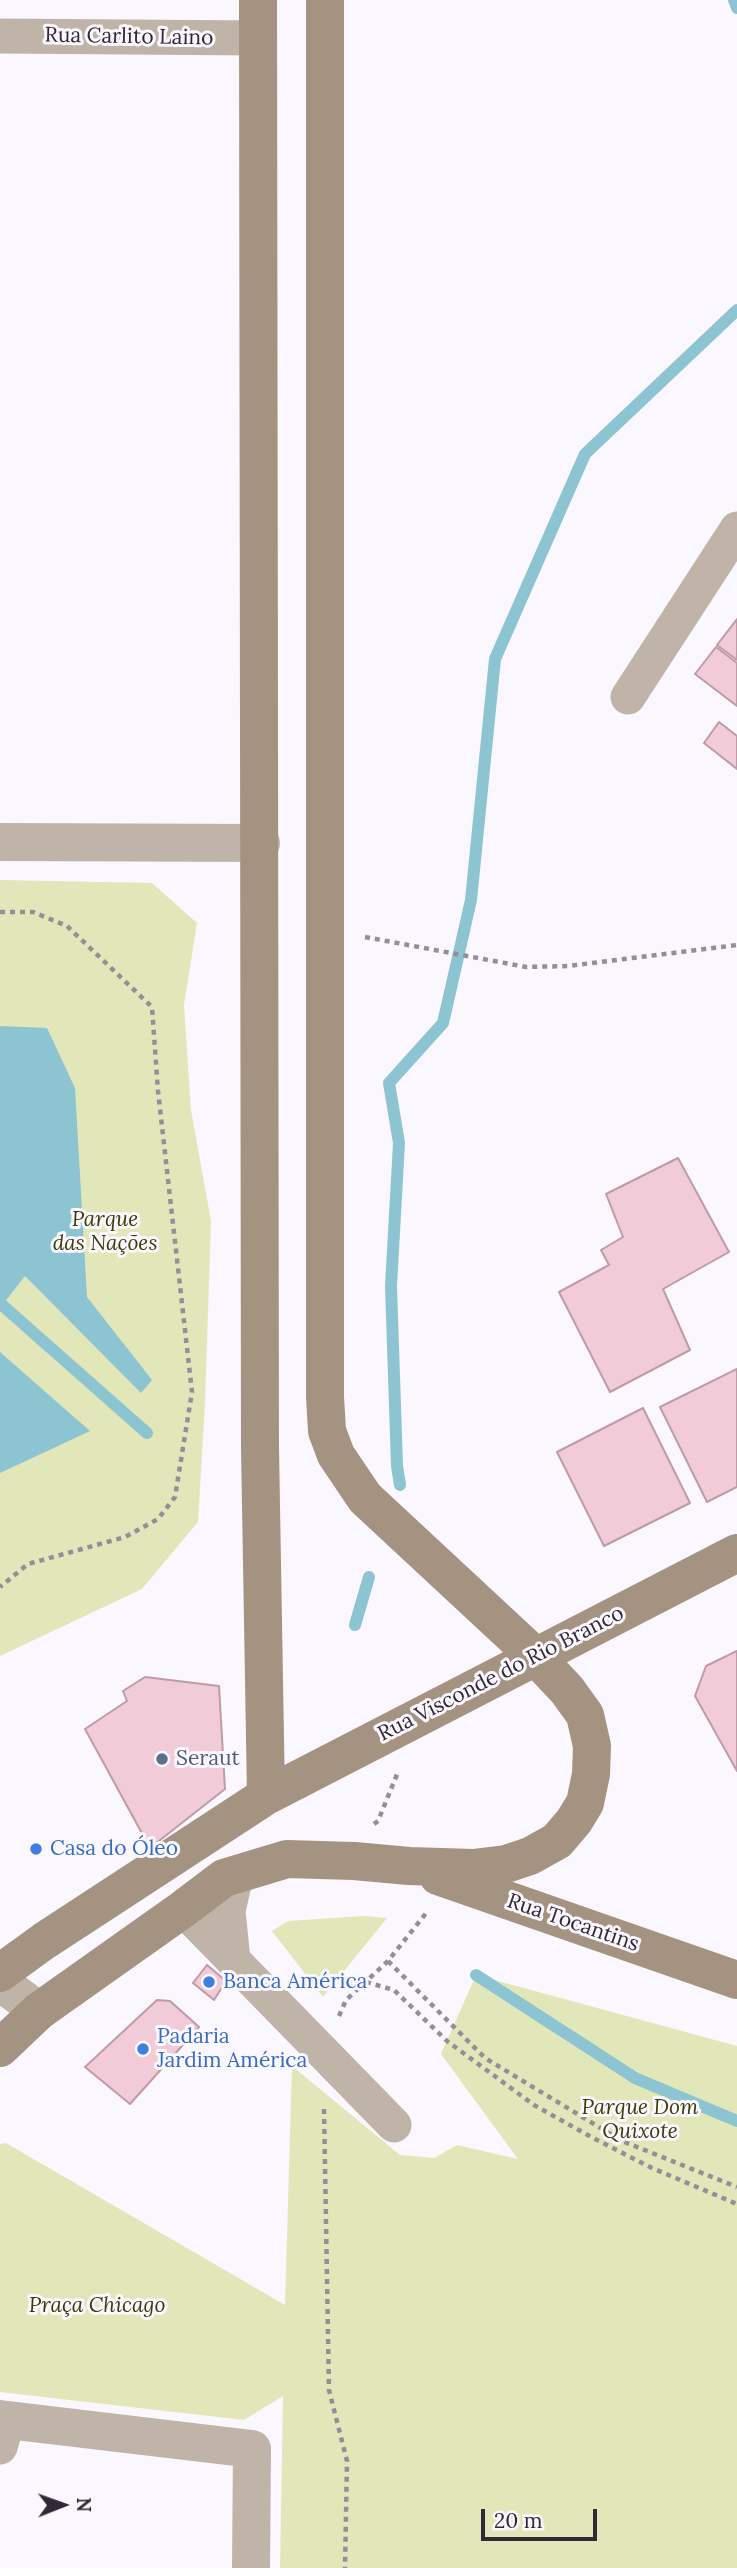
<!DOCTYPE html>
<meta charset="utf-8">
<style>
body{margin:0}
#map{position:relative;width:737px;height:2568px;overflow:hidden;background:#fbf7fe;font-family:Lora,serif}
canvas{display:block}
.north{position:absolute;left:28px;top:2470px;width:70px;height:70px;-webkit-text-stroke:5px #fbf7fe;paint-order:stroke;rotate:89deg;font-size:19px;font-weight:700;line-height:28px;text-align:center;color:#312a36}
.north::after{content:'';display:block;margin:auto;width:24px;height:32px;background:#312a36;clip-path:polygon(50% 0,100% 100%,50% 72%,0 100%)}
.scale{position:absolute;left:481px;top:2509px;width:116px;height:32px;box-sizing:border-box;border:4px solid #312a36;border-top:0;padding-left:9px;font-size:21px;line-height:24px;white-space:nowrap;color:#312a36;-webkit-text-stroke:5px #fbf7fe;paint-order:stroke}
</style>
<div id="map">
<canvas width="737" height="2568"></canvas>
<div class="north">N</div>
<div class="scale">20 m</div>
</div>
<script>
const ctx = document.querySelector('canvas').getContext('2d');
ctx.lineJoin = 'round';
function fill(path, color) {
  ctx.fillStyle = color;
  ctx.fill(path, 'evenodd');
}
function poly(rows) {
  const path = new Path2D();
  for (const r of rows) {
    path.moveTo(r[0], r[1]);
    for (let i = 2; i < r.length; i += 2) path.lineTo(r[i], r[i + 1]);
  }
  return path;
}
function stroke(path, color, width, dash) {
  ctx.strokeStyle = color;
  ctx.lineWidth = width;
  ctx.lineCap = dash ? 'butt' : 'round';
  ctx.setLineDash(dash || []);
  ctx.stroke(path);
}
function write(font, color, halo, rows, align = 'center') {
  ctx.font = font + ' Lora,serif';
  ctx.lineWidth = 6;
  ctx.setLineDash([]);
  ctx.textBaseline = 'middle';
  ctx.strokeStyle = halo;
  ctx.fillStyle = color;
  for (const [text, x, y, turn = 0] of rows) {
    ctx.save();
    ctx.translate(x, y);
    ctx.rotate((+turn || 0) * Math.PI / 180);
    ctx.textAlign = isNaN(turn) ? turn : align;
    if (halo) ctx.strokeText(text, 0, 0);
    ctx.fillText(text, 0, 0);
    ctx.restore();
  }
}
fill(poly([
 [0,880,152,883,197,923,184,1005,191,1110,211,1221,205,1402,198,1522,142,1589,0,1656],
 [364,1916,387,1918,323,1997,272,1931,288,1921],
 [476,1975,737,2046,737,2568,280,2568,283,2396,244,2420,0,2392,0,2144,6,2143,285,2305,292,2066,400,2155,434,2158,457,2145,518,2159,441,2054]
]), '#e1e7b9');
fill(poly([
 [0,1026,47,1028,75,1088,87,1297,152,1380,141,1393,25,1276,0,1308],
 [0,1352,90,1431,0,1473]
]), '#8dc4d2');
stroke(poly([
 [734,0,737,8],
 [2,1305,147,1433],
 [400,1485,397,1466,391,1286,399,1143,389,1083,443,1023,471,900,495,659,585,454,737,310],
 [355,1625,369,1577],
 [476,1975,635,2078,737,2121]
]), '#8dc4d2', 12);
const building = poly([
 [737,619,737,660,717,645,737,619],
 [716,647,737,663,737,706,695,674,716,647],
 [719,722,737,736,737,769,704,743,719,722],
 [678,1158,729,1252,663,1289,690,1350,610,1392,559,1292,609,1265,601,1250,623,1237,606,1194,678,1158],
 [737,1369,737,1487,707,1502,660,1407,737,1369],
 [643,1408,690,1503,604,1546,557,1452,643,1408],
 [737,1651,737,1771,695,1696,706,1666,737,1651],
 [145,1677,219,1686,225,1789,150,1848,85,1729,127,1701,123,1691,145,1677],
 [207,1965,226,1981,214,2000,193,1983,207,1965],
 [157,2000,170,2001,199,2027,130,2104,85,2067,157,2000]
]);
fill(building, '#f2cbd9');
stroke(building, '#bf9aa7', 2);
stroke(poly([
 [0,912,33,912,67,926,152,1007,158,1091,192,1392,175,1497,158,1519,125,1537,28,1564,0,1587],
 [365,937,526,967,568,966,737,945],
 [374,1824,378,1821,398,1772],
 [388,1961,485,2058,622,2141,737,2187],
 [366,1982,394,1990,447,2041,534,2105,593,2138,652,2168,737,2204],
 [339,2016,346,2000,388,1961,427,1912],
 [324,2109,329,2390,347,2461,345,2568]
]), '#938e97', 4.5, [5, 5]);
stroke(poly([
 [0,36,258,38],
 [628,697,737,529],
 [183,1909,394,2125],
 [233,1960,228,1911,234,1884,241,1873],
 [0,2447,8,2420]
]), '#c0b4a8', 35);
stroke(poly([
 [0,842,261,843],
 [0,1982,39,2011],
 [0,2419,252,2449,251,2568]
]), '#c0b4a8', 38);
stroke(poly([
 [258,0,260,1447,266,1796],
 [438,1876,737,1980],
 [0,1973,44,1941,266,1796,737,1553],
 [0,2048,39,2011,183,1909,224,1878,287,1859,354,1861,409,1866,473,1868,506,1864,530,1856,557,1841,574,1821,585,1803,591,1774,592,1746,585,1715,567,1690,535,1656,365,1498,336,1455,327,1431,325,1397,325,0]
]), '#a49381', 38);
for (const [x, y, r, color] of [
 [162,1759,7,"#5c6f8a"],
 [36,1849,7,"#3f7fe0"],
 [209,1982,7,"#3f7fe0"],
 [143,2049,7,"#3f7fe0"]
]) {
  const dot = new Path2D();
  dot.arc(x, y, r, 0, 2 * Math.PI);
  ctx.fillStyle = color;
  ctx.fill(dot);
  stroke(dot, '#fbf7fe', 2.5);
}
write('21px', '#312a36', '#fbf7fe', [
 ["Rua Carlito Laino",129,37,1],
 ["Rua Visconde do Rio Branco",501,1674,-27],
 ["Rua Tocantins",573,1923,19]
]);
write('italic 21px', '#393d06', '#fbf7fe', [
 ["Parque",105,1220],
 ["das Nações",105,1244],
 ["Parque Dom",640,2108],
 ["Quixote",640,2132],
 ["Praça Chicago",97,2306]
]);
write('21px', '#4e5e75', '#fbf7fe', [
 ["Seraut",176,1759]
], 'left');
write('21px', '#366cbe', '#fbf7fe', [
 ["Casa do Óleo",50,1849],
 ["Banca América",223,1982],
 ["Padaria",157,2037],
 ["Jardim América",157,2061]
], 'left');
</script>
